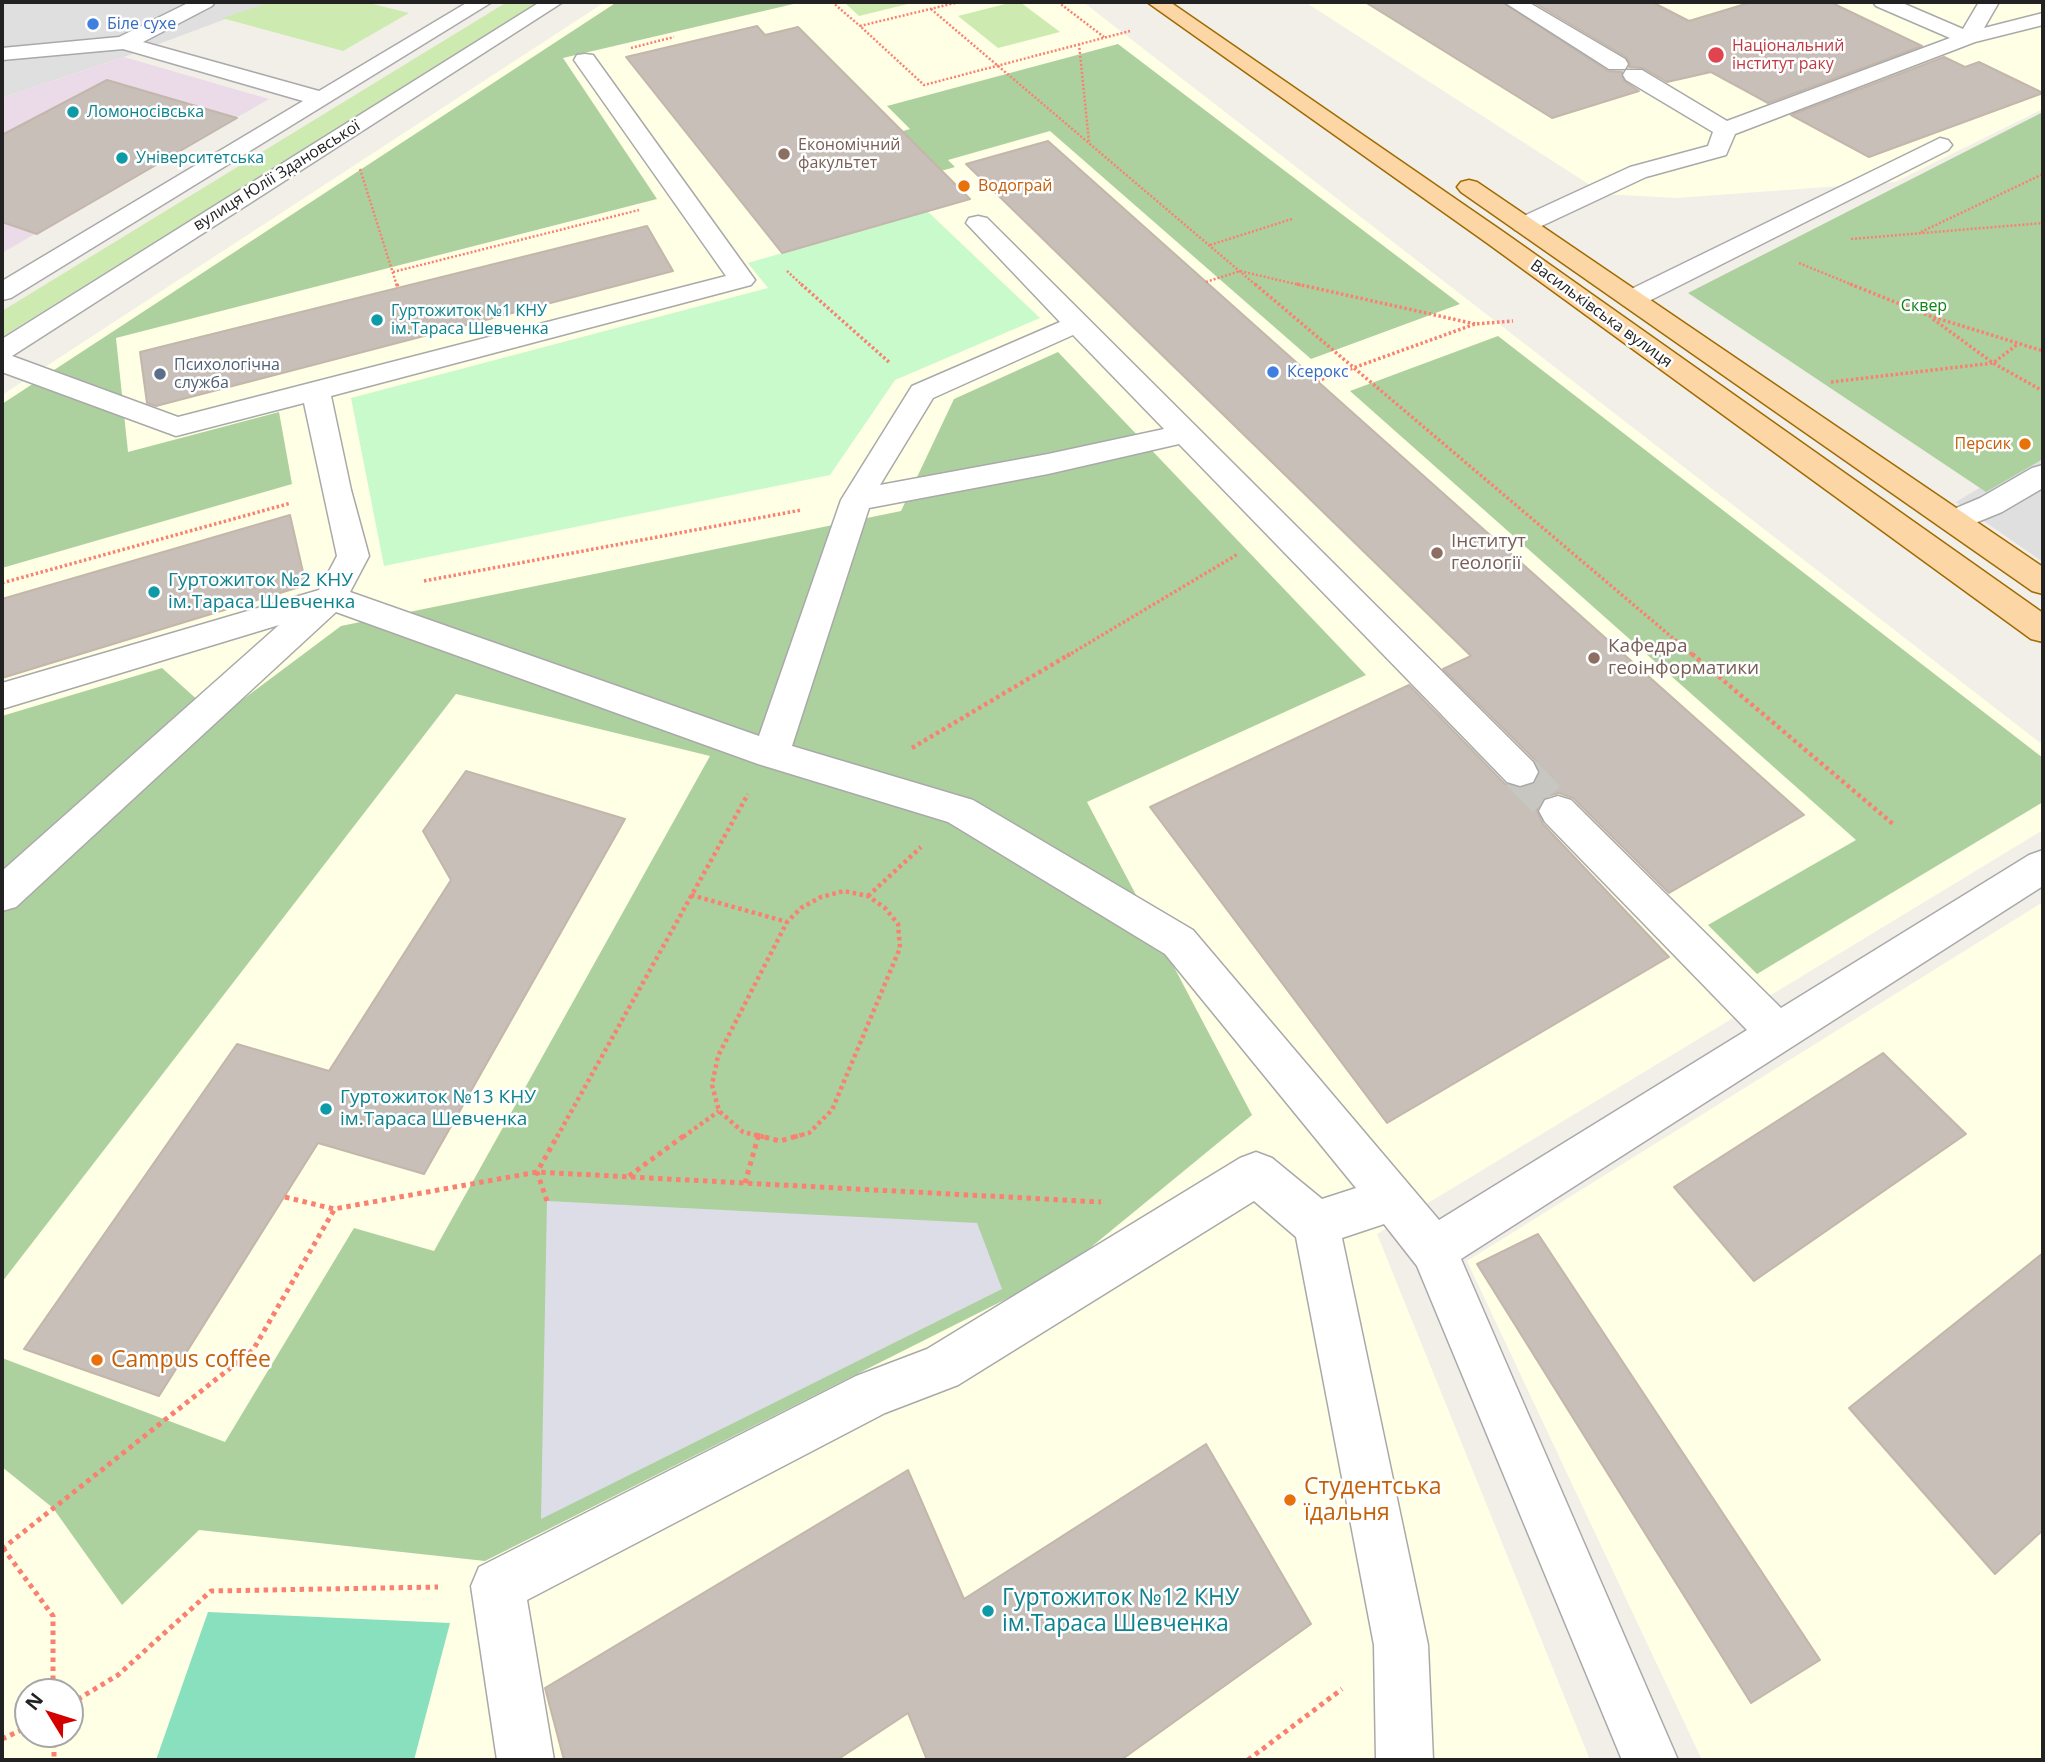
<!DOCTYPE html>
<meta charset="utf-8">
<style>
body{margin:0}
#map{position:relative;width:2045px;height:1762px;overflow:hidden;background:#f2efe9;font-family:"Open Sans",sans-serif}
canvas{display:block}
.frame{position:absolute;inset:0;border:4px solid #222;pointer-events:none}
.north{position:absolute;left:14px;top:1678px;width:70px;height:70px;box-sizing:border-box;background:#fff;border:2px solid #a7a7a7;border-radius:50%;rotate:308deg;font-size:19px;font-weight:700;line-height:28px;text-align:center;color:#222}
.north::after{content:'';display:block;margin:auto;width:24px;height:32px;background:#d40000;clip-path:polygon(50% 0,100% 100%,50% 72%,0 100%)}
</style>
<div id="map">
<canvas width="2045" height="1762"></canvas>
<div class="frame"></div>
<div class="north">N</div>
</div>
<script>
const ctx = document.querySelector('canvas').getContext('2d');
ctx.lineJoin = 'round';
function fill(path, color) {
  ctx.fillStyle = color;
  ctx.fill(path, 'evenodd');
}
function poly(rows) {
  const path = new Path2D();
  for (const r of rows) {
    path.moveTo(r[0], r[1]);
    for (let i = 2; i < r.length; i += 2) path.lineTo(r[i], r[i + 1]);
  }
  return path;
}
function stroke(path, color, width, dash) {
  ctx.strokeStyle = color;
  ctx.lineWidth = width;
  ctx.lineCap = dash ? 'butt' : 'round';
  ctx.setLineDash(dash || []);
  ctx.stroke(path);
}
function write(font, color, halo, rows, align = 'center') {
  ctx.font = font + ' "Open Sans",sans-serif';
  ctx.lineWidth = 5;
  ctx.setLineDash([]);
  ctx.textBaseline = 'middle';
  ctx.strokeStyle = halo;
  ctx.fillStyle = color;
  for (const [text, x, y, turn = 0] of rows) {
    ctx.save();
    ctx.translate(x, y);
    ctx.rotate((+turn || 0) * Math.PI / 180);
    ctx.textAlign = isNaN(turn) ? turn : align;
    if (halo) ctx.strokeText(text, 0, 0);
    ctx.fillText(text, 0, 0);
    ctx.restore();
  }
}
fill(poly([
 [2,2,271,2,124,57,2,98],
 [2043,450,2043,562,1956,502]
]), '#e0dfdf');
fill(poly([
 [124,57,269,99,2,253,2,98]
]), '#ebdbe8');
fill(poly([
 [605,2,1083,2,2043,745,2043,830,1377,1234,1590,1760,2,1760,2,395],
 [28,1692,70,1692,70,1734,28,1734],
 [1305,2,2043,2,2043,109,1895,182,1676,198,1604,194],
 [2043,902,2043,1760,1702,1760,1467,1261]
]), '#ffffe5');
fill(poly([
 [271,2,365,2,409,13,343,51,222,18],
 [507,2,540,2,2,337,2,311],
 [844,2,916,2,859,16],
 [1013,2,1020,2,1060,32,998,48,958,16]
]), '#cdebb0');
fill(poly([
 [617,2,802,2,563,58,657,199,116,338,128,452,279,412,292,484,2,568,2,404],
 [1118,44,1460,304,1311,359,1050,131,948,160,955,167,905,181,866,142,910,129,887,106],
 [2043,112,2043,459,1986,492,1688,293],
 [1498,336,2043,758,2043,802,1757,974,1708,925,1856,840,1350,391],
 [1058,352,1366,675,1087,802,1252,1115,1062,1271,485,1561,199,1530,122,1605,53,1508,2,1467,2,1358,225,1442,354,1228,434,1251,710,756,456,694,2,1282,2,913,226,712,341,626,901,511,954,399],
 [162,668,201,703,2,882,2,716]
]), '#add19e');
fill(poly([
 [927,211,1040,318,895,380,830,475,384,566,351,398,768,288,748,263]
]), '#c8facc');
fill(poly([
 [208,1612,450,1623,414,1760,156,1760]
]), '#88e0be');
fill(poly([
 [547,1201,977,1223,1002,1289,541,1519]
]), '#dddde8');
const building = poly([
 [1365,2,1502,2,1608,71,1622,72,1624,81,1639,91,1552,118,1365,2],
 [1533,2,1652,2,1689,21,1752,2,1830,2,1922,46,1768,103,1711,72,1667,82,1643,68,1629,67,1630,63,1626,57,1533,2],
 [757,26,765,35,798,27,970,199,782,253,626,57,757,26],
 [1944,57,1965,67,1979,62,2043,93,1869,157,1791,115,1944,57],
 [107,80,237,118,37,234,2,222,2,135,107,80],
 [1048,141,1804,815,1669,893,1573,798,1559,793,1544,797,1537,810,1543,824,1669,957,1387,1123,1150,807,1409,685,1505,784,1519,789,1534,785,1540,771,1535,760,1443,669,1471,656,966,164,1048,141],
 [647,226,673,271,156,406,147,403,140,352,647,226],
 [290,515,306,585,2,678,2,599,290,515],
 [466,771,625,819,424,1174,318,1143,159,1396,24,1349,237,1044,329,1071,451,880,423,831,466,771],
 [1883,1053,1966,1134,1754,1281,1674,1187,1883,1053],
 [1538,1234,1820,1660,1751,1703,1477,1264,1538,1234],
 [2043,1253,2043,1530,1995,1574,1849,1408,2043,1253],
 [1206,1444,1311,1624,1121,1760,927,1760,908,1713,837,1760,564,1760,545,1688,908,1470,964,1599,1206,1444]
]);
fill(building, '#c7bfb8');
stroke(building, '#c4b6ab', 2);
stroke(poly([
 [1520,772,1558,811]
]), '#c8c6c1', 38, [38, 19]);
const minor = poly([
 [190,2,215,2,212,6,143,42,319,91,468,2,492,2,11,298,2,300,2,281,303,101,123,49,2,60,2,48,119,37,190,2],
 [540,2,563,2,12,356,178,417,726,276,574,60,577,55,585,54,593,55,755,280,751,285,331,396,351,490,369,556,350,592,759,736,841,500,912,386,1060,322,966,223,969,218,978,216,987,218,1533,762,1538,772,1533,782,1520,786,1507,782,1179,444,1048,474,869,508,792,746,973,800,1193,930,1439,1220,1747,1030,1545,822,1539,811,1545,800,1558,796,1571,800,1781,1008,2029,855,2043,850,2043,886,1461,1259,1678,1760,1622,1760,1417,1266,1384,1224,1342,1238,1428,1645,1433,1760,1376,1760,1374,1645,1296,1237,1254,1201,958,1385,885,1413,527,1600,554,1760,497,1760,471,1586,479,1567,856,1376,927,1349,1240,1158,1256,1152,1272,1158,1322,1199,1356,1188,1165,954,948,822,758,764,336,612,16,907,2,911,2,871,279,625,2,709,2,683,319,590,337,556,304,403,176,436,2,372,2,339,540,2],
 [1073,335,1164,429,1048,454,880,485,933,398,1073,335],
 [1504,2,1528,2,1625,59,1628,64,1625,69,1609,69,1504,2],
 [1873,2,1900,2,1963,29,1979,2,1999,2,1984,28,2043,13,2043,25,1975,42,1735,134,1726,155,1646,177,1533,230,1524,232,1515,230,1512,225,1515,220,1630,167,1708,146,1713,132,1626,80,1623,75,1626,70,1642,70,1727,121,1950,38,1876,6,1873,2],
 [1940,138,1948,140,1952,145,1948,150,1641,305,1632,307,1623,305,1619,299,1623,293,1940,138],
 [2043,465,2043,488,2002,512,1953,532,1942,528,1938,521,1942,514,1980,498,2032,468,2043,465]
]);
const major = poly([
 [1147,2,1170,2,1505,233,2043,613,2043,642,2031,639,1487,243,1147,2],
 [1469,180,1477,182,2043,567,2043,594,2032,591,1461,192,1457,187,1461,182,1469,180]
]);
stroke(minor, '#a9a9a9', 3);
stroke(major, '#a06b00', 3);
stroke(poly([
 [832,2,860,26],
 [959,2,860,26,924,85,1130,31],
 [1058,2,1104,37],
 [931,9,1257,286],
 [1079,44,1089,142],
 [631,48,674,37],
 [360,169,397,286],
 [1921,232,2043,174],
 [1851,239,2043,223],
 [1210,245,1292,219],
 [1799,263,1855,286],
 [787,271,803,286],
 [393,272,639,210],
 [1206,282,1240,271,1304,286]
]), '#fa8072', 2.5, [2, 2]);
stroke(poly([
 [397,284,398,288],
 [801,284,890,363],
 [1255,284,1694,656],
 [1297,284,1475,324],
 [1850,284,1930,316,2043,351],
 [1933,319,1993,363,2043,391],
 [1317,381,1475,324,1513,321],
 [1831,382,1993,363,2018,344],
 [424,581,801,510],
 [2,583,291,503],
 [1067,656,1238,554]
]), '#fa8072', 3.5, [2.5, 2.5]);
stroke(poly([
 [1692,654,1893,824],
 [912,748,1070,654],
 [691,895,787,922],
 [868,896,921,847],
 [557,1137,748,794],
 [683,1137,719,1111],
 [764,1137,743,1132,719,1111,712,1085,718,1056,787,922,801,908,821,897,844,891,868,896,885,908,898,924,900,948,832,1110,809,1133,794,1137]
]), '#fa8072', 4.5, [3.5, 3.5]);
stroke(poly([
 [756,1135,780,1141,801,1135],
 [629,1176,685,1135],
 [745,1183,758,1137],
 [285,1197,334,1209,537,1172,1101,1202],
 [547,1201,537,1172,558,1135],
 [3,1548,53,1616,53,1692],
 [2,1549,253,1350,334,1210],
 [70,1704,118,1675,211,1591,438,1587],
 [54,1734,54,1760],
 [2,1739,28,1727],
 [1248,1760,1342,1689]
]), '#fa8072', 5, [4.5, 4.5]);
fill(minor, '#fff');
fill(major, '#fcd6a4');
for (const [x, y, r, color] of [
 [93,24,7,"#3f7fe0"],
 [1716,55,9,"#e0444e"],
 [73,112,7,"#0f9aa8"],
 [784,154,7,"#8d6e63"],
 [122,158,7,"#0f9aa8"],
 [964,186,7,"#e8710a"],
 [377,320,7,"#0f9aa8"],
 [1273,372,7,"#3f7fe0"],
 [160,374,7,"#5c6f8a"],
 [2025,444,7,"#e8710a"],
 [1437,553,7,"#8d6e63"],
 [154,592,7,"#0f9aa8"],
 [1594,658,7,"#8d6e63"],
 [326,1109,7,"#0f9aa8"],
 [97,1360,7,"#e8710a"],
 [1290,1500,7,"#e8710a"],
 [988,1611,7,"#0f9aa8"]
]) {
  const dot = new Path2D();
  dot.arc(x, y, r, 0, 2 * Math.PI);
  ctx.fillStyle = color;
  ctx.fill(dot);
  stroke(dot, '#fff', 2.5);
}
write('16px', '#366cbe', '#fff', [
 ["Біле сухе",107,24],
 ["Ксерокс",1287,372]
], 'left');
write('16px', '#be3a42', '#fff', [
 ["Національний",1732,46],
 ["інститут раку",1732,64]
], 'left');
write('16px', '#0d838f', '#fff', [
 ["Ломоносівська",87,112],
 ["Університетська",136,158],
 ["Гуртожиток №1 КНУ",391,311],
 ["ім.Тараса Шевченка",391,329]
], 'left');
write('16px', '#785e54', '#fff', [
 ["Економічний",798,145],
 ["факультет",798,163]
], 'left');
write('16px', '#222', '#fff', [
 ["вулиця Юлії Здановської",277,176,-32],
 ["Васильківська вулиця",1601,314,36]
]);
write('16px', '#c56008', '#fff', [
 ["Водограй",978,186],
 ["Персик",2011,444,"right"]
], 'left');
write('16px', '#0c8416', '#fff', [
 ["Сквер",1924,306]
]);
write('16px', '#4e5e75', '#fff', [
 ["Психологічна",174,365],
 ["служба",174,383]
], 'left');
write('19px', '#785e54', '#fff', [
 ["Інститут",1451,542],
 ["геології",1451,564],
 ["Кафедра",1608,647],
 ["геоінформатики",1608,669]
], 'left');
write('19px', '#0d838f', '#fff', [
 ["Гуртожиток №2 КНУ",168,581],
 ["ім.Тараса Шевченка",168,603],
 ["Гуртожиток №13 КНУ",340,1098],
 ["ім.Тараса Шевченка",340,1120]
], 'left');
write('23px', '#c56008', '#fff', [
 ["Campus coffee",111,1360],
 ["Студентська",1304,1487],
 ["їдальня",1304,1513]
], 'left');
write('23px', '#0d838f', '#fff', [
 ["Гуртожиток №12 КНУ",1002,1598],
 ["ім.Тараса Шевченка",1002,1624]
], 'left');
</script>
